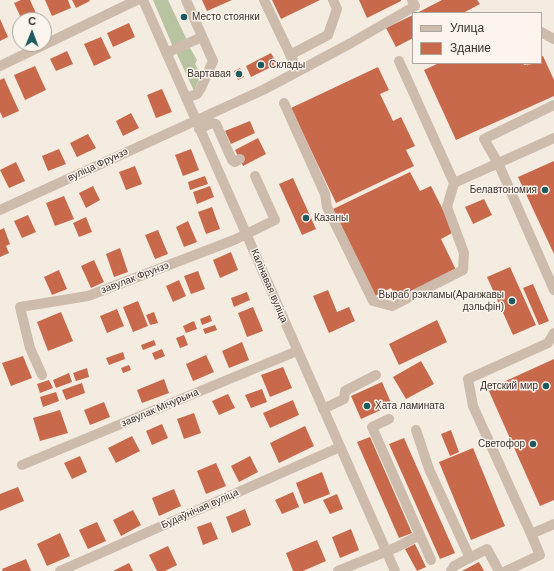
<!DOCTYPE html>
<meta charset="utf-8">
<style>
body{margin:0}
#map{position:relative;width:554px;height:571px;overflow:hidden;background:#f4ebe1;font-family:Helvetica,sans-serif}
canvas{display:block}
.legend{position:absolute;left:412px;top:12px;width:130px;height:52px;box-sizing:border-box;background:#fbf5ee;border:1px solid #aea6a0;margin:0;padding:5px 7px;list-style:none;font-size:12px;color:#3b302b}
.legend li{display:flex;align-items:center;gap:8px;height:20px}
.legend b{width:20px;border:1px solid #aea6a0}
.north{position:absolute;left:12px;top:12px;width:40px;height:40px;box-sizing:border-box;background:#fbf5ee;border:1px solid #aea6a0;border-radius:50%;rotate:1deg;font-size:11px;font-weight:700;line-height:16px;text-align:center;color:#3b302b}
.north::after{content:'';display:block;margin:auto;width:14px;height:18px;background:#1f5a5e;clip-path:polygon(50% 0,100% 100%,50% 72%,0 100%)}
</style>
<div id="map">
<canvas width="554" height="571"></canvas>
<ul class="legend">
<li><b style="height:5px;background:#cdbbac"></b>Улица</li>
<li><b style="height:11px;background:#c8694b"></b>Здание</li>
</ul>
<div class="north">С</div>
</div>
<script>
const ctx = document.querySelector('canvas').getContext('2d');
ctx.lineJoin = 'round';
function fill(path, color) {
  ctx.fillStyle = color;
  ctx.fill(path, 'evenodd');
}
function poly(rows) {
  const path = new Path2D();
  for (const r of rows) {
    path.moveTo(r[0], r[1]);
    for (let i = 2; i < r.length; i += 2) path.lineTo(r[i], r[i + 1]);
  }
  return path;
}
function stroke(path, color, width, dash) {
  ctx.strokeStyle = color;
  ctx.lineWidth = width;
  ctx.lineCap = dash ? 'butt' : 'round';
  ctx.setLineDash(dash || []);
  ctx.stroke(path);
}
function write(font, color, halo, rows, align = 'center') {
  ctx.font = font + ' Helvetica,sans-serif';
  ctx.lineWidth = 3;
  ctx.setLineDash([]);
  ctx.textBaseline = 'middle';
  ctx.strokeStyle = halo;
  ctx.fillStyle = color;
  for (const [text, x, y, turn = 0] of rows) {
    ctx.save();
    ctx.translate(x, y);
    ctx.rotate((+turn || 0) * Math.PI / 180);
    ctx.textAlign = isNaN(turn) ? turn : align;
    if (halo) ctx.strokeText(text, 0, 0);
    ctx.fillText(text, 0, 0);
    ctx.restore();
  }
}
fill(poly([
 [153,0,168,0,186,38,185,41,173,47],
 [190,48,197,60,195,64,201,75,194,91,176,52]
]), '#b8c4a0');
fill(poly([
 [21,0,30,0,39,20,22,20,14,3],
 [45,0,68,0,71,8,52,16],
 [72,0,89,0,90,1,76,8],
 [202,0,232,0,207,11],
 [272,0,320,0,281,19],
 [359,0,401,0,401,1,367,18],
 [442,0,477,0,480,4,463,13,417,13],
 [413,15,413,38,396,47,386,28],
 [0,19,8,37,0,41],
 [129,23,135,37,113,47,107,33],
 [101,37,111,58,94,66,84,44],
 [67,51,73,64,56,71,50,59],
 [271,53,277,64,251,77,246,66],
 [543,56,554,80,554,96,456,140,424,70,439,63,523,63,524,65,541,63,541,57],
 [35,66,46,90,25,100,14,75],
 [378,67,389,90,380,94,393,121,401,117,415,146,406,150,414,166,336,203,291,108],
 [240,68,244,77,238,80,234,71],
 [4,78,19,111,3,118,0,112,0,80],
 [162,89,172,112,156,118,147,95],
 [131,113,139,128,123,136,116,121],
 [250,121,255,133,231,144,225,131],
 [88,134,96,148,77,157,70,143],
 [258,138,266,154,243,166,235,150],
 [59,149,66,164,48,171,42,156],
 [191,149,199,170,183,176,175,155],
 [554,161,554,254,518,177],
 [16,162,25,181,9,188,0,170],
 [135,166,142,184,126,190,119,172],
 [410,172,420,191,431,186,454,232,441,239,456,270,396,298,391,288,373,297,331,210],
 [205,176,208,184,190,190,188,182],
 [293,178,316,229,302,235,279,184],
 [93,186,100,200,86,208,79,193],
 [210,186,214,197,197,204,193,192],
 [64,196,74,219,55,226,46,203],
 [484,199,492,215,473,224,465,207],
 [212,207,220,229,206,234,198,212],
 [28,215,36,232,22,238,14,221],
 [86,217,92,232,79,237,73,223],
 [188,221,197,242,184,247,176,227],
 [4,228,10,244,6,246,9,253,0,257,0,230],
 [158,230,168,254,155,259,145,235],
 [120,248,128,272,114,277,106,254],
 [231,252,238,270,220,278,213,260],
 [94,260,104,282,91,288,81,266],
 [510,267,536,325,513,335,487,277],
 [59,270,67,289,52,295,44,277],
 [198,271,205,289,191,294,184,276],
 [179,280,186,296,173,302,166,286],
 [533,284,549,321,539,325,523,288],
 [328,290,337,312,349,307,355,321,329,333,313,296],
 [247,292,250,300,234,307,231,298],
 [138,301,148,326,133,332,123,307],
 [253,307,263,331,247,337,238,313],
 [117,309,124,326,107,333,100,316],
 [61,312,73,341,48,351,37,322],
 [154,312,158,323,150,325,146,315],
 [210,315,212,321,202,325,200,319],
 [437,320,447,342,399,365,389,344],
 [194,321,197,329,186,333,183,326],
 [215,325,217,330,205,334,203,329],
 [184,335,188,345,180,348,176,338],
 [154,340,156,345,143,350,141,345],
 [242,342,249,360,229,368,222,351],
 [162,349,165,356,155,360,152,353],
 [123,352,125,359,109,365,106,358],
 [206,355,214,372,193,381,186,364],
 [23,356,32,378,11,386,2,363],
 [554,359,554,500,540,506,488,389],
 [421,361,434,384,406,399,393,377],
 [129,365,131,370,123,373,121,368],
 [283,367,292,388,270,397,261,375],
 [87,368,89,377,76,381,73,373],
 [69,373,72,382,56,388,53,380],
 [164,379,169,393,142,403,137,390],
 [49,380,53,388,40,393,37,384],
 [382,382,392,405,361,419,351,396],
 [82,383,85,393,66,400,62,390],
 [262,389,267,402,251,408,245,395],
 [56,392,59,401,43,407,40,397],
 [228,394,235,408,219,415,212,401],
 [293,400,299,415,270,428,263,413],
 [104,402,110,417,90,425,84,410],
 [60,410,68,433,40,441,33,418],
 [194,413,201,433,184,439,177,419],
 [162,424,168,438,152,445,146,431],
 [305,426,314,446,279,463,270,443],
 [451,430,459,452,450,456,441,434],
 [132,436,140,451,116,463,108,448],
 [370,437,412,533,399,538,357,442],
 [404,438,455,553,440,559,389,444],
 [473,448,505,526,471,540,439,462],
 [80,456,87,472,72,479,64,463],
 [250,456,258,472,239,482,231,466],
 [216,463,226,486,206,494,197,471],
 [322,472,330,494,304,504,296,483],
 [18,487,24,501,0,511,0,494],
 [174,489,181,506,159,516,152,498],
 [293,492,299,507,282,514,275,500],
 [337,494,343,509,330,514,323,500],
 [245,509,251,525,232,533,226,517],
 [133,510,141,525,121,536,113,520],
 [97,522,106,541,88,549,79,530],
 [211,522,218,539,203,545,197,527],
 [351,529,359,550,340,558,332,537],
 [60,533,70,556,47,566,37,544],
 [317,540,326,561,303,571,293,571,286,553],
 [415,544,426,567,417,571,405,549],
 [168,546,177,565,165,571,157,571,149,555],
 [26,559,31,571,3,571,2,569],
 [479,562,484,571,462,571],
 [129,563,133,571,113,571]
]), '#c8694b');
stroke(poly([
 [143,0,395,571],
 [186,0,213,61,201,88,197,94,186,98],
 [264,0,298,71],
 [541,32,554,39],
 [166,53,202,37],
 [290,55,328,35,337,9,333,0],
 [0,66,137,0],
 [284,103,325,194,327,207,373,301,392,306,463,270,464,253,447,207,454,183,399,61],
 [554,105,484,139,499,165,554,290],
 [199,129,212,123,216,124,232,160,235,162,240,159],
 [454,183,554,138],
 [0,210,265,89,351,43,415,6,412,0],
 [554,333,548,343,468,379,473,406,531,534,554,524],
 [42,375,30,348,20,307,88,296,234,240,275,220,255,176],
 [323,409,344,399,345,391,376,375],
 [389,419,372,427,431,560],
 [416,430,429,469,470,558],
 [22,465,297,351],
 [60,571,340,447],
 [338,571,397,547,420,535],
 [451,571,454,566,487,549,499,571],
 [506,571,540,555,531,534]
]), '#cdbbac', 10);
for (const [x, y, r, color] of [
 [184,17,4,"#1f5a5e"],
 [261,65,4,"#1f5a5e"],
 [239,74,4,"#1f5a5e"],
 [545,190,4,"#1f5a5e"],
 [306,218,4,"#1f5a5e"],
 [512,301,4,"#1f5a5e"],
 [546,386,4,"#1f5a5e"],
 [367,406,4,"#1f5a5e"],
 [533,444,4,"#1f5a5e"]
]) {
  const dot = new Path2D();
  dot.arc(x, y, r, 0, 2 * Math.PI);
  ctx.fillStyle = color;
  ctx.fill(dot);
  stroke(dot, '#fbf5ee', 1.5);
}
write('10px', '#3b302b', '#fbf5ee', [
 ["Место стоянки",192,17,"left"],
 ["Склады",269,65,"left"],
 ["Вартавая",231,74],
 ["Белавтономия",537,190],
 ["Казаны",314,218,"left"],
 ["Выраб рэкламы(Аранжавы",504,295],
 ["дэльфін)",504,307],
 ["Детский мир",538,386],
 ["Хата ламината",375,406,"left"],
 ["Светофор",525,444]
], 'right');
write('10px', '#3b302b', '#fbf5ee', [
 ["вуліца Фрунзэ",98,165,-25],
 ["завулак Фрунзэ",135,278,-21],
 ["Калінавая вуліца",269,286,67],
 ["завулак Мічурына",160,408,-23],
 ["Будаўнічая вуліца",200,509,-24]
]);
</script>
